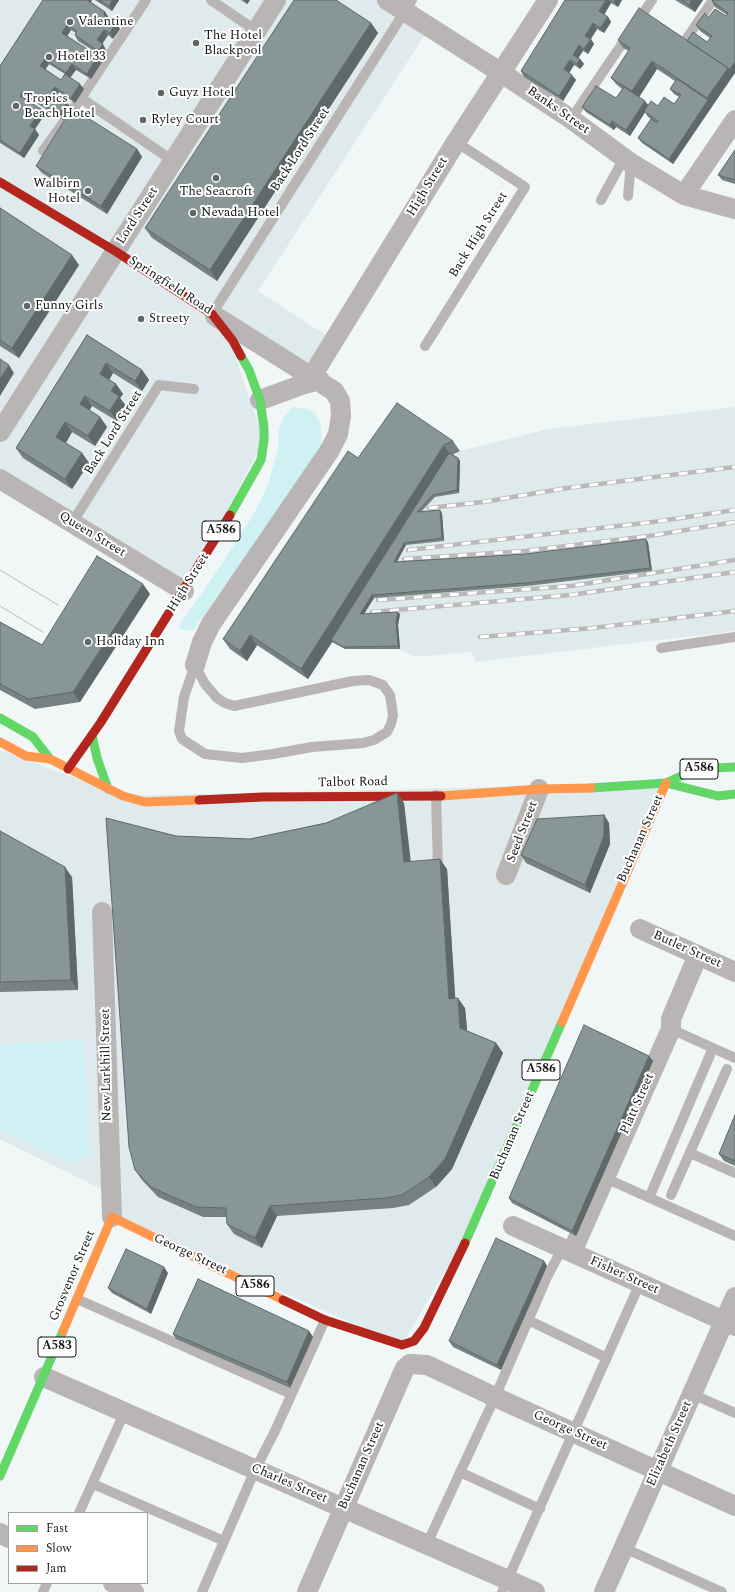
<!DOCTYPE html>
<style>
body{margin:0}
#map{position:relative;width:735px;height:1592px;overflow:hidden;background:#f1f6f6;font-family:Spectral,serif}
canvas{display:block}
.legend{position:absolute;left:8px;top:1512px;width:140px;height:72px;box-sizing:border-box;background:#fff;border:1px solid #a1a2a2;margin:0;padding:5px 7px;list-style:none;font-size:12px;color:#131717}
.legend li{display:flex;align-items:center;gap:8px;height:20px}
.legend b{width:20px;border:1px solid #a1a2a2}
</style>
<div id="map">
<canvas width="735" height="1592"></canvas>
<ul class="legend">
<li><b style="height:5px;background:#63d668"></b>Fast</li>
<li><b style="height:5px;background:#ff974d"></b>Slow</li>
<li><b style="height:5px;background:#b3261e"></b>Jam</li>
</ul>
</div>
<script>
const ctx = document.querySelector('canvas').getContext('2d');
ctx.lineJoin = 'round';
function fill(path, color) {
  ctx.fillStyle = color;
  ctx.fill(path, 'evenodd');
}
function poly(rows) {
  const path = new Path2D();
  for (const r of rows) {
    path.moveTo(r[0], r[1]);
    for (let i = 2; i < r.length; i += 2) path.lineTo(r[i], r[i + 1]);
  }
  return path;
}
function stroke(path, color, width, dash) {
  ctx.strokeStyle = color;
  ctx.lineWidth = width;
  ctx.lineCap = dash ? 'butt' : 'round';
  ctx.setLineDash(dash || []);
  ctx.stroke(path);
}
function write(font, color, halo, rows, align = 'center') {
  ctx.font = font + ' Spectral,serif';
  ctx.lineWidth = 4;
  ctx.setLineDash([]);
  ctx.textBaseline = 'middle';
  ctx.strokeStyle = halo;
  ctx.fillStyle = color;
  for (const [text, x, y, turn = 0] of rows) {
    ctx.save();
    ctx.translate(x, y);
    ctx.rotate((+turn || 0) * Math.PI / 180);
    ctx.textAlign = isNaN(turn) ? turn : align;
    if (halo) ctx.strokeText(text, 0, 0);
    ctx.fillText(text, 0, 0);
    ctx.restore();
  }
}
fill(poly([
 [0,0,387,0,430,27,258,291,333,340,312,376,226,330,264,440,184,591,0,479],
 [735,407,735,631,475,662,472,652,425,656,413,656,400,649,345,649,333,643,308,679,258,646,247,661,230,649,365,468,404,413,460,451,549,429],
 [0,750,123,796,666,783,480,1211,402,1345,112,1217,111,1194,0,1139]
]), '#deeaeb');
fill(poly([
 [294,407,307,409,313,412,317,416,321,427,322,447,203,617,193,630,183,630,178,627,217,571,255,512,268,485,278,449,279,429,284,416],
 [84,1040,89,1156,72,1163,0,1130,0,1045]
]), '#d0f1f4');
stroke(poly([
 [211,0,255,30],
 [637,22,652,0],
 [687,38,713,0],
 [81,98,173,161],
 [571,119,628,35],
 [43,151,81,98,146,0],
 [628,196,631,163],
 [601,200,624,158],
 [212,314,412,0],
 [425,346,525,187,456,142],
 [72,523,159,385,194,389],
 [661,648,735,637],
 [195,665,205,684,217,698,225,703,234,706,353,681,369,680,383,685,390,695,393,715,391,724,387,732,374,740,363,743,312,747,273,754,242,758,205,754,182,739,179,731,184,697,195,665],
 [436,795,438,869],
 [671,1029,735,1058],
 [690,1153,735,1173],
 [605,1178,735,1236],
 [671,1195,727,1069],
 [649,1198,713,1048],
 [77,1299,291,1394],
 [528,1320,607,1358],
 [692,1394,735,1413],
 [460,1472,540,1509],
 [93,1484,224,1541],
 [79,1513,125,1411],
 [426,1546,495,1397,547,1277,563,1247],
 [624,1548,722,1592],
 [43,1592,47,1583],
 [202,1592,255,1470,275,1431,325,1320],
 [502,1592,640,1283]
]), '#b9b5b4', 10);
stroke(poly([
 [387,0,500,72,571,119,631,163,684,195,735,209],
 [684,195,735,120],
 [312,376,456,142,548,0],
 [260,400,304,384,320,380],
 [0,432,276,0],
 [0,479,184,591],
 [195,665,202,642,211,624,330,450,338,434,341,416,340,401,334,391,215,316],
 [506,875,539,789],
 [102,912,112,1217],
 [640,929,735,972],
 [513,1226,735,1326],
 [572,1252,671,1029,671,1019,698,955],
 [44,1377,535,1592],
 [0,1533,9,1538],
 [113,1583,134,1592],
 [307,1592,401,1377,405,1368,410,1364,427,1365,495,1397,735,1506],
 [604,1592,735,1297]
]), '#b9b5b4', 20);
stroke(poly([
 [230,515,261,460,264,440,264,428,260,400,249,370,241,356],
 [0,718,33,737,50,759],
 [92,735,97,758,108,789],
 [666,783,696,769,735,767],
 [591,788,666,783,718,796,735,794],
 [465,1243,562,1022],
 [0,1476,63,1331]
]), '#63d668', 9);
stroke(poly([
 [0,742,26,756,50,759,123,796,145,802,199,800],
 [441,796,539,789,591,788],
 [562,1022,666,783],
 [63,1331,112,1217,283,1300]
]), '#ff974d', 9);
stroke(poly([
 [0,182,115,251,212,314,233,341,241,356],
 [68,769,101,722,230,515],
 [199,800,263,797,441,796],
 [283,1300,325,1320,402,1345,414,1341,424,1328,465,1243]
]), '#b3261e', 9);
stroke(poly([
 [0,570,58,605],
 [0,606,43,632]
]), '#bababa', 1);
const rail = poly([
 [429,508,483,502,567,488,735,467],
 [408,550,653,522,735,510],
 [404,559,525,551,649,536,735,522],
 [378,600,571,586,735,560],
 [372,612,570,595,735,572],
 [480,637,593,628,735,611]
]);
stroke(rail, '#bababa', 4.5);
stroke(rail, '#fff', 3, [9]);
fill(poly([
 [43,0,92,0,91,2,105,12,109,18,116,23,120,29,113,39,108,35,102,44,106,50,102,56,78,41,75,35,76,33,71,30,67,36,102,62,91,79,76,70,70,77,84,89,75,103,59,92,56,96,71,108,63,120,27,97,25,99,41,109,45,114,35,129,39,135,24,158,0,143,0,66],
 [49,64,65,74,61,80,45,69],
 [95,0,119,0,112,11],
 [241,0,250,0,247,4],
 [565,0,622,0,618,7,611,3,604,14,608,17,611,22,604,33,597,29,591,39,594,44,588,54,583,51,578,58,580,59,584,64,580,69,574,65,569,73,576,80,563,101,524,77,521,71],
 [675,0,703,0,695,12],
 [735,0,712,106,673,164,642,143,638,138,651,119,648,117,645,112,630,136,616,127,614,130,586,112,582,107,616,98,622,89,617,85,611,78,629,51,623,48,618,40,687,41,707,42,710,38,700,31,696,25,708,18,726,16,727,15,715,7,712,1],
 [657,69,675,81,670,89,674,94,679,97,674,104,658,106,648,105,639,97],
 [371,23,378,33,217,281,152,238,145,228],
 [137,149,142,157,107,214,42,173,36,166],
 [735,150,735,184,722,180,718,175],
 [0,208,79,265,19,358,0,346],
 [87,335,142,370,149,380,142,391,113,373,109,380,116,384,123,394,120,398,126,406,117,421,92,406,89,410,100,417,107,427,95,446,72,432,66,443,82,453,89,463,72,489,23,458,16,448],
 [453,441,460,451,452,455,460,461,459,493,435,497,421,512,442,513,444,541,406,545,397,562,525,554,648,542,652,571,527,586,374,598,364,614,400,614,398,625,400,649,345,649,332,642,308,679,257,645,247,661,230,649,223,639,358,458],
 [150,594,80,702,35,709,0,690,0,622,42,645],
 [404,803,410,861,447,869,455,999,465,1008,467,1031,496,1043,503,1053,452,1169,436,1187,409,1205,393,1208,277,1216,262,1248,234,1234,227,1224,226,1217,203,1217,158,1197,142,1180,135,1170,176,836,250,839,326,823],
 [604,815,609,823,610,844,590,893,526,863,521,855],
 [0,831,72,877,78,990,0,992],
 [649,1056,653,1061,576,1236,512,1203,509,1198],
 [735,1115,735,1166,724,1161,719,1154],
 [544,1261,547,1266,501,1370,453,1347,449,1341],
 [168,1273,151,1314,112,1293,108,1288],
 [309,1331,313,1337,290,1388,176,1339,173,1334]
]), '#768182');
fill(poly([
 [86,0,92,0,89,4],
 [112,0,119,0,112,11,109,6],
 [244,0,250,0,247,4],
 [606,0,609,0,611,3,603,17,599,11],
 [615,0,622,0,618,7,614,2],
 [692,0,703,0,695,12,689,5],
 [105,12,109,18,108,20,104,15],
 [608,17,611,22,604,33,600,28],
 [116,23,120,29,113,39,110,33],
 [371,23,378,33,217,281,210,270],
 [593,23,597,29,590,40,591,39,594,44,588,54,584,49,585,36],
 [67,25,71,30,66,38,62,33],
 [104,30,108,35,101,46,97,40],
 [103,44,106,50,102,56,98,51],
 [579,45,583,51,577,60,573,55],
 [98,56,102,62,91,79,87,74],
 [45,59,49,64,44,72,40,66],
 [580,59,584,64,580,69,577,64],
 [570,60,574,65,568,75,564,69],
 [652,61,657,69,638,99,632,91],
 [735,62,735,73,673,164,669,159,708,100,707,98,728,68],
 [72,64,76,70,70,78,66,73],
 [572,75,576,80,563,101,559,96],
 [80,84,84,89,75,103,71,98],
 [55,87,59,92,55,98,51,92],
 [23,91,27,97,24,101,20,96],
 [645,101,649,106,630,136,626,130],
 [67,102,71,108,63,120,59,114],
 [41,109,45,114,35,129,39,135,24,158,20,153,30,126],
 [612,121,616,127,614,130,610,125],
 [137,149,142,157,107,214,101,206],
 [72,255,79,265,19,358,12,348],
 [106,363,113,373,107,384,100,374],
 [9,365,14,373,0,396,0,379],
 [142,370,149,380,142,391,135,381],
 [116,384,123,394,120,398,126,406,117,421,110,411,111,391],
 [85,396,92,406,87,415,80,404],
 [100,417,107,427,95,446,88,436],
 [65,422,72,432,63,447,56,437],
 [444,445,451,456,331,640,332,642,308,679,301,669],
 [82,453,89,463,72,489,65,479],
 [458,458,460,461,459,493,457,490],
 [440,510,442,513,444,541,442,538],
 [646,539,648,542,652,571,650,568],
 [404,543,406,545,395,564,394,562],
 [143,584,150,594,80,702,73,692],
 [372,595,374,598,362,617,360,614],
 [398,612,400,614,398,625,400,649,398,646,396,622],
 [250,635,257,645,247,661,240,651],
 [397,793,404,803,412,872,404,862],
 [604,815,609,823,610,844,590,893,585,885],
 [440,859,447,869,456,1009,449,999],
 [65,867,72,877,78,990,71,980],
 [458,998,465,1008,468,1038,460,1028],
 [496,1043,503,1053,452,1169,436,1187,429,1177],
 [649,1056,653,1061,576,1236,572,1231],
 [270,1206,277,1216,262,1248,255,1238],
 [544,1261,547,1266,501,1370,497,1365],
 [164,1267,168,1273,151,1314,147,1309],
 [309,1331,313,1337,290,1388,287,1382]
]), '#60696a');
const building = poly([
 [43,0,87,0,105,12,104,15,116,23,110,33,104,30,97,40,103,44,98,51,75,35,77,31,67,25,62,33,98,56,87,74,72,64,66,73,45,59,40,66,61,80,65,74,80,84,71,98,55,87,51,92,67,102,59,114,23,91,20,96,41,109,30,126,35,129,20,153,0,140,0,66,43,0],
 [99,0,112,0,109,6,99,0],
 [294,0,336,0,371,23,210,270,145,228,294,0],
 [565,0,606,0,599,11,608,17,600,28,593,23,585,36,591,39,584,49,579,45,573,55,580,59,577,64,570,60,564,69,572,75,559,96,521,71,565,0],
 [682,0,692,0,689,5,682,0],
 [713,0,735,0,735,62,729,70,728,68,687,41,693,32,707,42,712,36,696,25,705,13,708,18,715,9,726,16,728,13,712,1,713,0],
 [639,8,728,68,707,98,652,61,632,91,611,78,630,48,618,40,639,8],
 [677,79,708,100,669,159,638,138,651,119,657,123,658,121,644,111,651,101,658,106,664,97,674,104,681,95,670,89,677,79],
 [596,86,616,98,624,87,645,101,626,130,612,121,610,125,582,107,596,86],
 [72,108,137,149,101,206,36,166,72,108],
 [735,150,735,180,718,175,735,150],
 [0,208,72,255,12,348,0,340,0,208],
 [87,335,142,370,135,381,106,363,100,374,116,384,111,391,119,396,110,411,85,396,80,404,100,417,88,436,65,422,56,437,82,453,65,479,16,448,87,335],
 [0,359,9,365,0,379,0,359],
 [397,403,453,441,444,445,301,669,250,635,240,651,223,639,348,451,358,458,397,403],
 [449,453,458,458,457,490,433,495,417,512,440,510,442,538,404,543,394,562,525,554,646,539,650,568,525,583,372,595,360,614,398,612,396,622,398,646,343,647,331,640,449,453],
 [97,556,143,584,73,692,28,699,0,684,0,622,42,645,97,556],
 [397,793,404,862,440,859,449,999,458,998,460,1028,496,1043,445,1159,429,1177,402,1195,386,1198,270,1206,255,1238,227,1224,226,1208,196,1207,151,1187,135,1170,129,1147,106,818,176,836,250,839,326,823,397,793],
 [604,815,604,836,585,885,521,855,537,819,604,815],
 [0,831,65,867,71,980,0,982,0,831],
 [584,1025,649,1056,572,1231,509,1198,584,1025],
 [735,1115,735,1161,719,1154,735,1115],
 [496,1238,544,1261,497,1365,449,1341,496,1238],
 [126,1249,164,1267,147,1309,108,1288,126,1249],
 [198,1279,309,1331,287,1382,173,1334,198,1279]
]);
fill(building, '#899697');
stroke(building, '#60696a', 1);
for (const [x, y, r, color] of [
 [70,22,4,"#616565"],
 [196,43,4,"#616565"],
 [49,57,4,"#616565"],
 [161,93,4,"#616565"],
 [16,106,4,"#616565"],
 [143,120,4,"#616565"],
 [216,178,4,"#616565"],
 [88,191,4,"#616565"],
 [193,213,4,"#616565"],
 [27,306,4,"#616565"],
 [141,319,4,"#616565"],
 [88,642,4,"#616565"]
]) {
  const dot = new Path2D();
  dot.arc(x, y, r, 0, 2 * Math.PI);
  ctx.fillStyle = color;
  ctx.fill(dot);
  stroke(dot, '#fff', 1.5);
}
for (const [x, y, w] of [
 [221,531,38],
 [699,769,38],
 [541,1070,38],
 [255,1286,38],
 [57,1347,38]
]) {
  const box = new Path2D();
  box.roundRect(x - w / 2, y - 10, w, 20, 3);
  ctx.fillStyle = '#fff';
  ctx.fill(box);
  stroke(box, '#131717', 1);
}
write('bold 12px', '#131717', null, [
 ["A586",221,531],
 ["A586",699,769],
 ["A586",541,1070],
 ["A586",255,1286],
 ["A583",57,1347]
]);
write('13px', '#131717', '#fff', [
 ["Valentine",78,22],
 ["The Hotel",204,36],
 ["Blackpool",204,51],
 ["Hotel 33",57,57],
 ["Guyz Hotel",169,93],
 ["Tropics",24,99],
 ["Beach Hotel",24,114],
 ["Ryley Court",151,120],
 ["Walbirn",80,184,"right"],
 ["Hotel",80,199,"right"],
 ["The Seacroft",216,192,"center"],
 ["Nevada Hotel",201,213],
 ["Funny Girls",35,306],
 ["Streety",149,319],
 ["Holiday Inn",96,642]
], 'left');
write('13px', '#131717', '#fff', [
 ["Banks Street",558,111,35],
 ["Back Lord Street",301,150,-57],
 ["High Street",428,187,-59],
 ["Lord Street",138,216,-57],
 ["Back High Street",479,235,-58],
 ["Springfield Road",170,286,33],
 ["Back Lord Street",114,433,-58],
 ["Queen Street",92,535,31],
 ["High Street",189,583,-58],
 ["Talbot Road",353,783,-1],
 ["Seed Street",523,832,-69],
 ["Buchanan Street",641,839,-66],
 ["Butler Street",687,950,24],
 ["New Larkhill Street",107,1065,-91],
 ["Platt Street",638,1104,-66],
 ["Buchanan Street",513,1136,-67],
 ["George Street",190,1255,25],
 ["Grosvenor Street",73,1276,-67],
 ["Fisher Street",624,1276,24],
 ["George Street",570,1431,24],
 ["Elizabeth Street",670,1444,-66],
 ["Buchanan Street",362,1466,-66],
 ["Charles Street",289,1484,23]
]);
</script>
